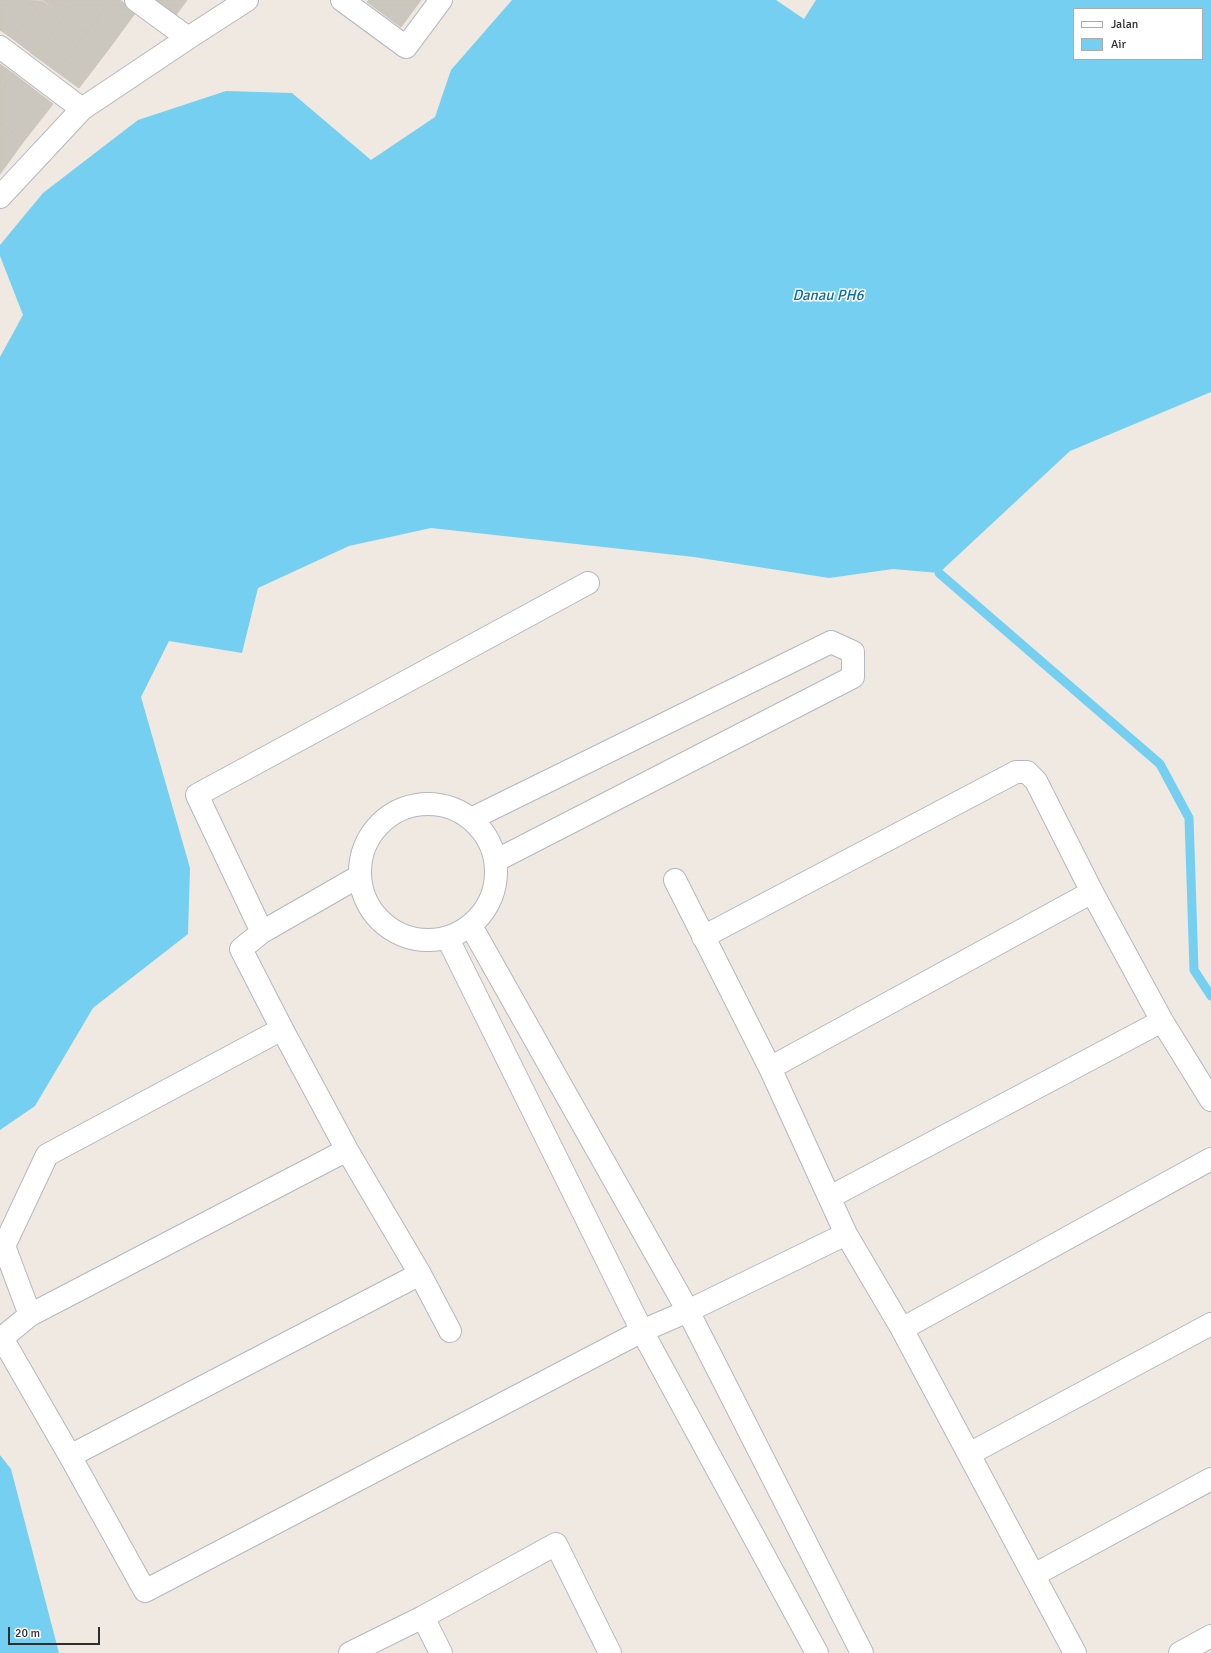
<!DOCTYPE html>
<style>
body{margin:0}
#map{position:relative;width:1211px;height:1653px;overflow:hidden;background:#efe9e1;font-family:Signika,sans-serif}
canvas{display:block}
.legend{position:absolute;left:1073px;top:8px;width:130px;height:52px;box-sizing:border-box;background:#fff;border:1px solid #ababab;margin:0;padding:5px 7px;list-style:none;font-size:12px;color:#2e2e2e}
.legend li{display:flex;align-items:center;gap:8px;height:20px}
.legend b{width:20px;border:1px solid #ababab}
.scale{position:absolute;left:8px;top:1627px;width:92px;height:18px;box-sizing:border-box;border:2px solid #2e2e2e;border-top:0;padding-left:5px;font-size:12px;line-height:14px;white-space:nowrap;color:#2e2e2e;-webkit-text-stroke:3px #fff;paint-order:stroke}
</style>
<div id="map">
<canvas width="1211" height="1653"></canvas>
<ul class="legend">
<li><b style="height:5px;background:#fff"></b>Jalan</li>
<li><b style="height:11px;background:#75cff0"></b>Air</li>
</ul>
<div class="scale">20 m</div>
</div>
<script>
const ctx = document.querySelector('canvas').getContext('2d');
ctx.lineJoin = 'round';
function fill(path, color) {
  ctx.fillStyle = color;
  ctx.fill(path, 'evenodd');
}
function poly(rows) {
  const path = new Path2D();
  for (const r of rows) {
    if (r.length === 3) {
      path.moveTo(r[0] + r[2], r[1]);
      path.arc(r[0], r[1], r[2], 0, 2 * Math.PI);
      continue;
    }
    path.moveTo(r[0], r[1]);
    for (let i = 2; i < r.length; i += 2) path.lineTo(r[i], r[i + 1]);
  }
  return path;
}
function stroke(path, color, width, dash) {
  ctx.strokeStyle = color;
  ctx.lineWidth = width;
  ctx.lineCap = dash ? 'butt' : 'round';
  ctx.setLineDash(dash || []);
  ctx.stroke(path);
}
function write(font, color, halo, rows, align = 'center') {
  ctx.font = font + ' Signika,sans-serif';
  ctx.lineWidth = 3;
  ctx.setLineDash([]);
  ctx.textBaseline = 'middle';
  ctx.strokeStyle = halo;
  ctx.fillStyle = color;
  for (const [text, x, y, turn = 0] of rows) {
    ctx.save();
    ctx.translate(x, y);
    ctx.rotate((+turn || 0) * Math.PI / 180);
    ctx.textAlign = isNaN(turn) ? turn : align;
    if (halo) ctx.strokeText(text, 0, 0);
    ctx.fillText(text, 0, 0);
    ctx.restore();
  }
}
fill(poly([
 [512,0,776,0,804,19,816,0,1211,0,1211,392,1070,451,939,573,893,569,829,578,694,557,431,528,349,546,258,588,242,653,169,641,141,697,190,868,188,934,93,1008,35,1106,0,1130,0,357,23,315,0,256,0,245,43,193,138,120,226,91,292,93,371,160,435,117,451,70],
 [1074,9,1202,9,1202,59,1074,59],
 [0,1455,11,1469,59,1653,0,1653]
]), '#75cff0');
stroke(poly([
 [939,573,1160,764,1189,818,1194,970,1211,996]
]), '#75cff0', 9);
const building = poly([
 [0,0,8,0,0,11,0,0],
 [8,0,42,1,13,39,0,30,0,11,8,0],
 [43,0,77,0,64,17,43,0],
 [77,0,111,0,86,33,64,17,77,0],
 [111,0,120,0,136,12,108,50,86,33,111,0],
 [156,0,187,0,176,15,156,0],
 [369,0,421,0,401,27,367,2,369,0],
 [42,1,64,17,35,56,13,39,42,1],
 [64,17,86,33,57,72,35,56,64,17],
 [86,33,108,50,79,88,57,72,86,33],
 [0,64,14,74,0,93,0,64],
 [14,74,53,104,24,141,0,123,0,93,14,74],
 [0,123,24,141,0,174,0,123]
]);
fill(building, '#cbc7bf');
stroke(building, '#cbc5ba', 1);
const street = poly([
 [136,0,188,38,247,0],
 [342,0,406,47,441,0],
 [0,47,82,109,0,197],
 [82,109,188,38],
 [428,872,68],
 [473,818,831,642,853,652,853,677,497,860],
 [358,877,262,932,241,949,282,1029,347,1150,420,1274,450,1331],
 [675,880,770,1068,846,1234,902,1329,1211,1159],
 [471,926,688,1311,862,1653],
 [262,932,197,795,588,583],
 [703,937,1016,772,1027,772,1036,781,1092,892,1162,1021,1211,1100],
 [448,939,642,1331,817,1653],
 [770,1068,1092,892],
 [347,1150,30,1315,2,1338,70,1456,145,1591,642,1331,688,1311,846,1234],
 [830,1197,1162,1021],
 [30,1315,4,1246,47,1155,282,1029],
 [902,1329,1075,1653],
 [969,1454,1211,1324],
 [70,1456,420,1274],
 [1034,1575,1211,1479],
 [423,1617,441,1653],
 [350,1653,423,1617,556,1544,610,1653],
 [1180,1653,1211,1636]
]);
stroke(street, '#b4b7c1', 24);
stroke(street, '#fff', 22);
write('italic 15px', '#0d6fa3', '#fff', [
 ["Danau PH6",828,296]
]);
</script>
